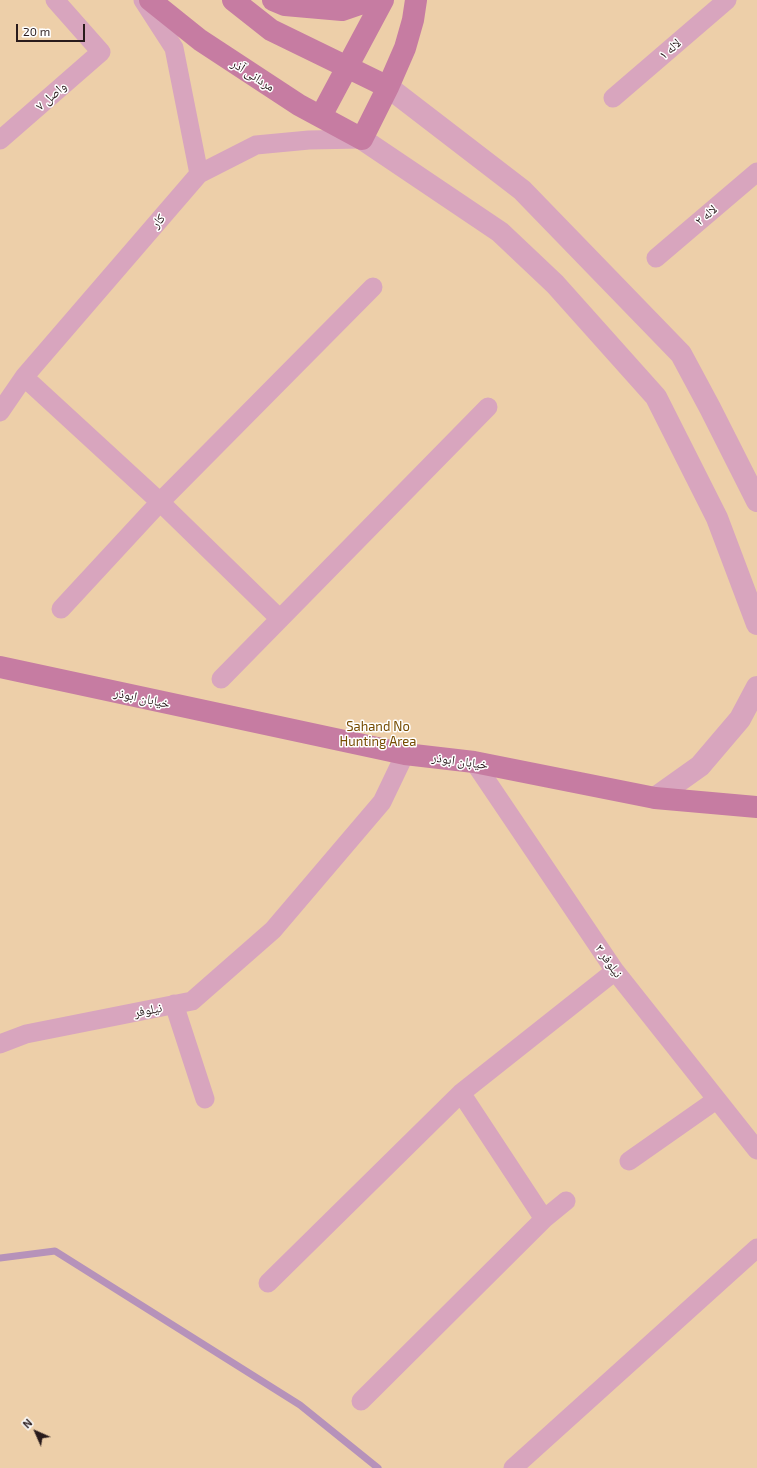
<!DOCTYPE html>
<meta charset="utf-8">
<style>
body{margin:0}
#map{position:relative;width:757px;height:1468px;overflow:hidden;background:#fcf4f4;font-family:"Exo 2",sans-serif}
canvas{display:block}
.north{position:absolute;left:16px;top:1412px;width:40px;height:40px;-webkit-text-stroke:3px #fff;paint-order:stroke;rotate:315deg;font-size:11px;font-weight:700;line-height:16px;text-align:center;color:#291b1c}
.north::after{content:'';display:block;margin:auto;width:14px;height:18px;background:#291b1c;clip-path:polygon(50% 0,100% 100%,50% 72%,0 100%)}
.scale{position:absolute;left:16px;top:24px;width:69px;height:18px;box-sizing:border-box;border:2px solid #291b1c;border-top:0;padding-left:5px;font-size:12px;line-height:14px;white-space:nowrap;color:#291b1c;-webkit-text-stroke:3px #fff;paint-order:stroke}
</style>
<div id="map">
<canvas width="757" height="1468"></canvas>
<div class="north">N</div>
<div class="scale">20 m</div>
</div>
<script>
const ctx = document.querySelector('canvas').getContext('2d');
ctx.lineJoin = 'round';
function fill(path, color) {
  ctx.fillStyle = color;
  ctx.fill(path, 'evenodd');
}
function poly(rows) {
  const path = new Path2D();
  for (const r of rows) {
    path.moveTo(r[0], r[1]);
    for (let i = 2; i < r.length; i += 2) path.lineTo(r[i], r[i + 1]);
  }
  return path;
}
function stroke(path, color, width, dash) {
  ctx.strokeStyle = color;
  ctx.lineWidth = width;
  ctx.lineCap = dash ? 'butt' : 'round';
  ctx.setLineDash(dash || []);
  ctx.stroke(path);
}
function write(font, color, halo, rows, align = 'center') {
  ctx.font = font + ' "Exo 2","Noto Naskh Arabic",sans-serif';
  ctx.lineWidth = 3;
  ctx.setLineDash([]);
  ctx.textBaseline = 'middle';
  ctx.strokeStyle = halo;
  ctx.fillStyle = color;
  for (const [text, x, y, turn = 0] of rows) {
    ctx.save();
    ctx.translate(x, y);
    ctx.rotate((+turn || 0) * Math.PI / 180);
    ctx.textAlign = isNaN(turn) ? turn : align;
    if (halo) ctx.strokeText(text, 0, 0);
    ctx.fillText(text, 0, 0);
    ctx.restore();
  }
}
fill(poly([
 [0,0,757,0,757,1468,0,1468]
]), '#edcfa9');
stroke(poly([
 [0,1258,55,1251,300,1405,378,1468]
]), '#b692ba', 7);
stroke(poly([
 [143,0,174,48,199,174],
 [613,98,727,0],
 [0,140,101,52,55,0],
 [656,258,757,172],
 [24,377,160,502,280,619],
 [0,412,24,377,199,174,256,145,309,140,362,139],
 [61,609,160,502,373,287],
 [221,679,488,407],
 [474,762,615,971,757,1150],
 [174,1004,205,1099],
 [0,1044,26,1034,192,1001,273,930,382,802,405,754],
 [461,1093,544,1219],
 [629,1161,716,1100],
 [268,1283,461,1093,615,971],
 [361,1401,544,1219,566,1201],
 [513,1468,757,1248]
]), '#d8a5be', 19);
stroke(poly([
 [388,87,522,190,681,354,710,408,757,501],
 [362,139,500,232,555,284,656,397,717,518,757,624],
 [655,798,700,766,740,719,757,687]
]), '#d8a5be', 22);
stroke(poly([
 [150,0,200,40,299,105,362,139,388,87,405,48,413,20,416,0],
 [233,0,271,30,388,87],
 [273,0,285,5,342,10,371,0],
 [321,116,383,0],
 [0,667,405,754,474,762,655,798,757,807]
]), '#c67ca2', 22);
write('13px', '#291b1c', '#fff', [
 ["لاله ۱",670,49,-41],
 ["مردانی آذر",253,75,33],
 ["واصل ۷",51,96,-41],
 ["لاله ۲",706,215,-40],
 ["کار",158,221,-49],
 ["خیابان ابوذر",142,698,12],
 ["خیابان ابوذر",460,761,8],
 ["نیلوفر ۳",609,961,55],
 ["نیلوفر",148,1010,-11]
]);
write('13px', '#754b00', '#fff', [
 ["Sahand No",378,727],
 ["Hunting Area",378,742]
]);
</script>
